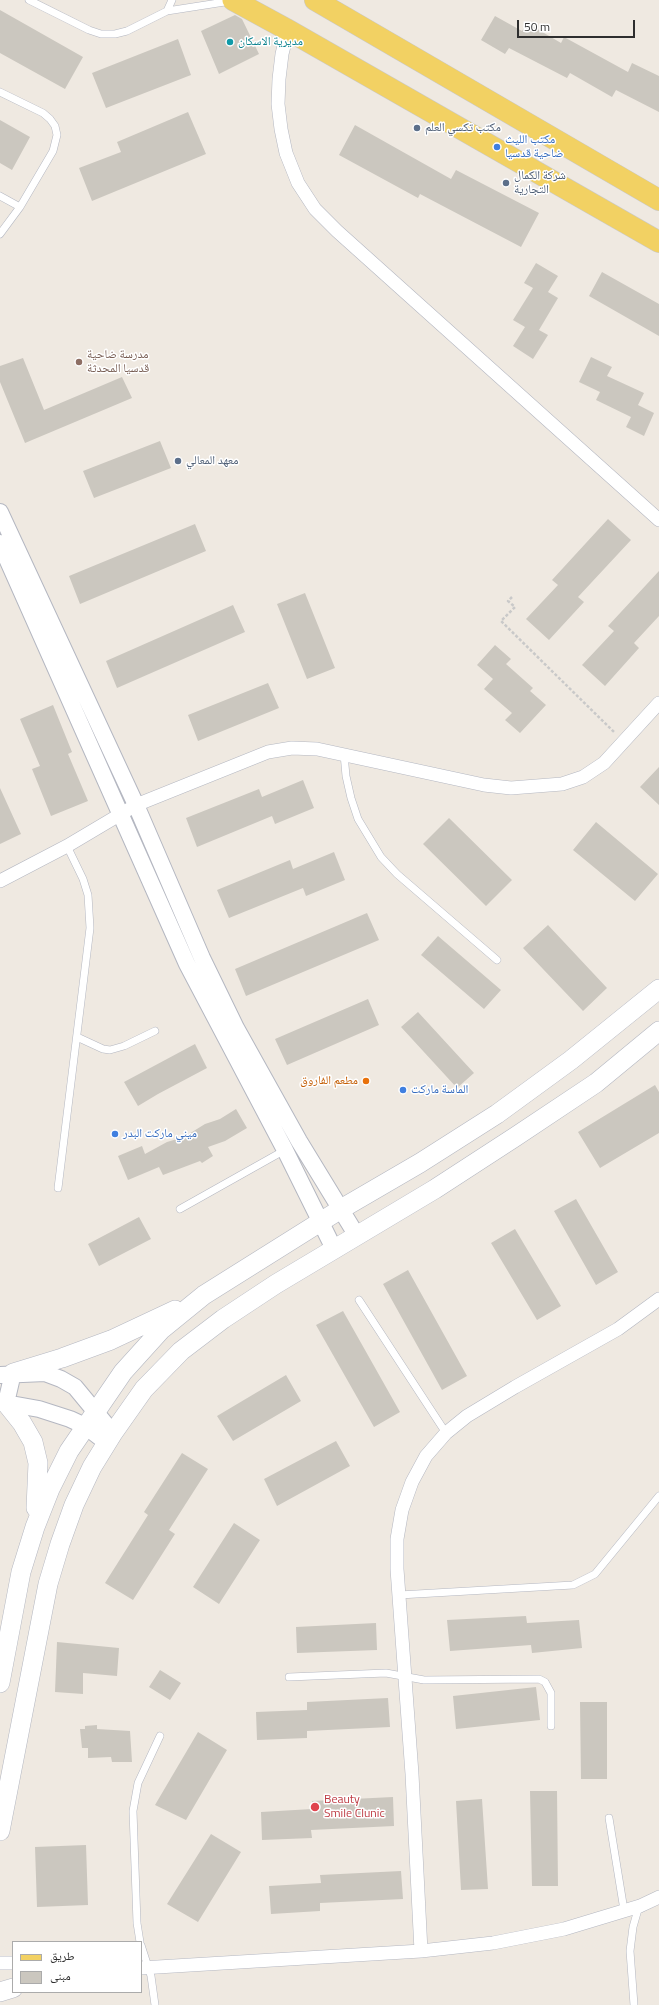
<!DOCTYPE html>
<meta charset="utf-8">
<style>
body{margin:0}
#map{position:relative;width:659px;height:2005px;overflow:hidden;background:#efe9e1;font-family:"Titillium Web","Noto Naskh Arabic",sans-serif}
canvas{display:block}
.legend{position:absolute;left:12px;top:1941px;width:130px;height:52px;box-sizing:border-box;background:#fff;border:1px solid #ababab;margin:0;padding:5px 7px;list-style:none;font-size:12px;color:#2e2e2e}
.legend li{display:flex;align-items:center;gap:8px;height:20px}
.legend b{width:20px;border:1px solid #ababab}
.scale{position:absolute;left:517px;top:20px;width:118px;height:18px;box-sizing:border-box;border:2px solid #2e2e2e;border-top:0;padding-left:5px;font-size:12px;line-height:14px;white-space:nowrap;color:#2e2e2e;-webkit-text-stroke:3px #fff;paint-order:stroke}
</style>
<div id="map">
<canvas width="659" height="2005"></canvas>
<ul class="legend">
<li><b style="height:5px;background:#f2d163"></b>طريق</li>
<li><b style="height:11px;background:#cbc7bf"></b>مبنى</li>
</ul>
<div class="scale">50 m</div>
</div>
<script>
const ctx = document.querySelector('canvas').getContext('2d');
ctx.lineJoin = 'round';
function fill(path, color) {
  ctx.fillStyle = color;
  ctx.fill(path, 'evenodd');
}
function poly(rows) {
  const path = new Path2D();
  for (const r of rows) {
    path.moveTo(r[0], r[1]);
    for (let i = 2; i < r.length; i += 2) path.lineTo(r[i], r[i + 1]);
  }
  return path;
}
function stroke(path, color, width, dash) {
  ctx.strokeStyle = color;
  ctx.lineWidth = width;
  ctx.lineCap = dash ? 'butt' : 'round';
  ctx.setLineDash(dash || []);
  ctx.stroke(path);
}
function write(font, color, halo, rows, align = 'center') {
  ctx.font = font + ' "Titillium Web","Noto Naskh Arabic",sans-serif';
  ctx.lineWidth = 3;
  ctx.setLineDash([]);
  ctx.textBaseline = 'middle';
  ctx.strokeStyle = halo;
  ctx.fillStyle = color;
  for (const [text, x, y, turn = 0] of rows) {
    ctx.save();
    ctx.translate(x, y);
    ctx.rotate((+turn || 0) * Math.PI / 180);
    ctx.textAlign = isNaN(turn) ? turn : align;
    if (halo) ctx.strokeText(text, 0, 0);
    ctx.fillText(text, 0, 0);
    ctx.restore();
  }
}
fill(poly([
 [0,10,83,57,65,89,0,53],
 [235,15,242,19,259,54,219,74,201,31],
 [495,16,522,31,527,23,561,43,564,37,628,72,632,63,659,76,659,112,616,90,612,97,570,73,567,78,509,48,505,54,481,40],
 [178,39,191,75,106,108,92,73],
 [188,112,206,154,92,201,79,168,121,152,117,142],
 [0,120,30,137,12,170,0,163],
 [355,125,451,179,456,170,539,213,521,247,420,194,418,198,339,155],
 [536,263,558,276,548,292,558,298,539,330,548,335,533,359,513,346,525,327,513,320,533,288,524,283],
 [602,272,659,304,659,336,589,296],
 [591,357,612,367,607,376,644,393,638,405,654,413,644,436,626,427,631,417,596,400,600,392,579,382],
 [23,358,44,410,122,377,132,398,25,443,0,382,0,366],
 [160,441,171,468,94,498,83,471],
 [608,519,631,540,578,597,584,602,549,640,526,619,558,585,552,580],
 [195,524,206,551,80,604,69,576],
 [659,571,659,616,634,643,639,648,605,686,582,665,614,631,608,626],
 [305,593,335,668,307,679,277,604],
 [233,605,245,632,117,688,106,661],
 [495,645,511,659,506,664,533,688,530,691,546,705,520,733,505,720,512,713,484,689,493,679,477,665],
 [268,683,279,708,198,741,188,715],
 [53,705,72,752,68,754,88,801,51,816,32,769,40,766,20,719],
 [659,767,659,805,640,787],
 [303,780,314,808,275,824,272,816,197,847,186,818,259,789,262,797],
 [0,788,21,834,0,844],
 [449,818,512,880,486,906,423,844],
 [596,822,658,874,635,901,573,850],
 [334,852,345,880,306,896,303,888,229,918,217,890,290,860,293,869],
 [367,913,379,940,246,996,235,969],
 [548,925,607,988,583,1011,523,948],
 [438,936,501,990,484,1009,421,955],
 [368,999,379,1025,287,1065,275,1039],
 [418,1012,474,1073,457,1088,401,1027],
 [195,1044,207,1068,158,1094,138,1106,124,1082],
 [655,1085,659,1092,659,1133,600,1168,578,1132],
 [236,1109,247,1128,225,1141,208,1147,213,1156,202,1163,200,1161,163,1175,159,1167,128,1180,118,1156,142,1146,145,1154,167,1142,184,1137,205,1124,220,1119],
 [576,1199,618,1272,596,1285,554,1211],
 [139,1217,151,1239,99,1266,88,1244],
 [515,1229,561,1306,537,1320,491,1243],
 [408,1270,467,1376,442,1390,383,1284],
 [343,1311,400,1412,374,1427,316,1325],
 [286,1375,301,1401,233,1441,217,1416],
 [336,1441,350,1466,277,1506,264,1479],
 [182,1453,208,1469,169,1530,175,1534,133,1600,105,1583,148,1515,144,1512],
 [234,1523,260,1540,219,1604,193,1587],
 [526,1616,527,1623,579,1620,582,1648,532,1653,531,1645,450,1651,447,1620],
 [376,1623,377,1650,297,1653,296,1627],
 [57,1642,119,1648,117,1676,83,1673,83,1694,55,1692],
 [160,1670,181,1683,170,1700,149,1687],
 [536,1687,540,1720,456,1729,453,1696],
 [388,1698,390,1727,307,1731,307,1738,257,1740,256,1712,307,1710,307,1702],
 [580,1702,607,1702,607,1779,581,1779],
 [97,1725,97,1729,130,1731,132,1762,112,1762,111,1757,88,1758,88,1748,82,1748,80,1729,85,1729,85,1726],
 [198,1732,227,1750,186,1820,155,1805],
 [530,1791,557,1791,558,1886,532,1886],
 [393,1797,394,1826,311,1830,312,1838,262,1840,261,1812,312,1809,312,1801],
 [482,1799,488,1889,461,1890,456,1801],
 [211,1834,241,1852,198,1922,167,1904],
 [86,1845,88,1905,37,1907,35,1847],
 [401,1871,403,1899,320,1903,320,1911,271,1914,269,1886,321,1883,320,1875]
]), '#cbc7bf');
const service = poly([
 [29,0,89,30,101,34,115,34,127,31,167,11,231,1],
 [167,11,172,0],
 [0,92,43,113,50,119,55,126,57,135,53,151,20,207,0,234],
 [0,196,20,207],
 [344,754,346,776,351,798,358,819,381,857,397,874,497,960],
 [77,1037,103,1049,110,1050,124,1046,155,1031],
 [58,1188,90,928,88,895,83,879,67,846],
 [180,1209,285,1150],
 [359,1300,446,1433],
 [399,1595,573,1585,595,1574,659,1496],
 [289,1677,386,1673,424,1680,539,1679,545,1682,551,1693,551,1726],
 [609,1818,624,1910],
 [140,1942,137,1923,133,1811,138,1783,160,1736],
 [141,1945,151,1976,155,2005],
 [634,2005,630,1951,633,1927,639,1906]
]);
const minor = poly([
 [288,30,282,54,279,79,278,104,281,129,286,153,298,183,315,209,337,231,659,520],
 [0,881,67,846,136,805,268,752,292,748,317,749,484,785,511,788,562,784,583,777,604,763,659,703],
 [421,1951,412,1774,397,1569,397,1539,402,1510,412,1482,426,1456,446,1433,467,1416,515,1387,618,1329,659,1299],
 [0,1963,13,1963],
 [141,1968,421,1951,493,1943,564,1929,640,1906,659,1897]
]);
const tertiary = poly([
 [0,512,136,805,202,958,236,1028,299,1141,357,1236],
 [0,543,187,964,285,1150,334,1249],
 [0,1375,45,1373,61,1379,75,1387,113,1433],
 [0,1402,39,1409,70,1419,85,1426,107,1443],
 [6,1403,13,1373]
]);
const secondary = poly([
 [13,1373,62,1358,111,1340,175,1310],
 [6,1403,22,1423,33,1442,38,1463,36,1508],
 [0,1683,21,1572,35,1527,50,1489,69,1451,123,1372,161,1330,204,1295,341,1209,420,1163,497,1114,571,1060,659,989],
 [0,1831,48,1584,60,1544,74,1505,92,1467,113,1433,144,1389,181,1351,223,1319,276,1284,435,1189,515,1137,596,1083,659,1031],
 [0,1992,13,1988]
]);
const primary = poly([
 [233,0,288,30,659,242],
 [315,0,659,200]
]);
stroke(service, '#b4b7c1', 8);
stroke(minor, '#b4b7c1', 14);
stroke(tertiary, '#b4b7c1', 18);
stroke(secondary, '#b4b7c1', 20);
stroke(primary, '#c9c9c9', 22);
stroke(poly([
 [512,597,508,601,515,607,501,621,614,732]
]), '#c9c9c9', 2.5, [3, 2]);
stroke(service, '#fff', 7);
stroke(minor, '#fff', 13);
stroke(tertiary, '#fff', 16);
stroke(secondary, '#fff', 19);
stroke(primary, '#f2d163', 21);
for (const [x, y, r, color] of [
 [230,42,4,"#0f9aa8"],
 [417,128,4,"#5c6f8a"],
 [497,147,4,"#3f7fe0"],
 [506,183,4,"#5c6f8a"],
 [79,362,4,"#8d6e63"],
 [178,461,4,"#5c6f8a"],
 [366,1081,4,"#e8710a"],
 [403,1090,4,"#3f7fe0"],
 [115,1134,4,"#3f7fe0"],
 [315,1807,5,"#e0444e"]
]) {
  const dot = new Path2D();
  dot.arc(x, y, r, 0, 2 * Math.PI);
  ctx.fillStyle = color;
  ctx.fill(dot);
  stroke(dot, '#fff', 1.5);
}
write('12px', '#0d838f', '#fff', [
 ["مديرية الاسكان",238,42]
], 'left');
write('12px', '#4e5e75', '#fff', [
 ["مكتب تكسي العلم",425,128],
 ["شركة الكمال",514,176],
 ["التجارية",514,190],
 ["معهد المعالي",186,461]
], 'left');
write('12px', '#366cbe', '#fff', [
 ["مكتب الليث",505,140],
 ["ضاحية قدسيا",505,154],
 ["الماسة ماركت",411,1090],
 ["ميني ماركت البدر",123,1134]
], 'left');
write('12px', '#785e54', '#fff', [
 ["مدرسة ضاحية",87,355],
 ["قدسيا المحدثة",87,369]
], 'left');
write('12px', '#c56008', '#fff', [
 ["مطعم الفاروق",358,1081]
], 'right');
write('12px', '#be3a42', '#fff', [
 ["Beauty",324,1800],
 ["Smile Clunic",324,1814]
], 'left');
</script>
